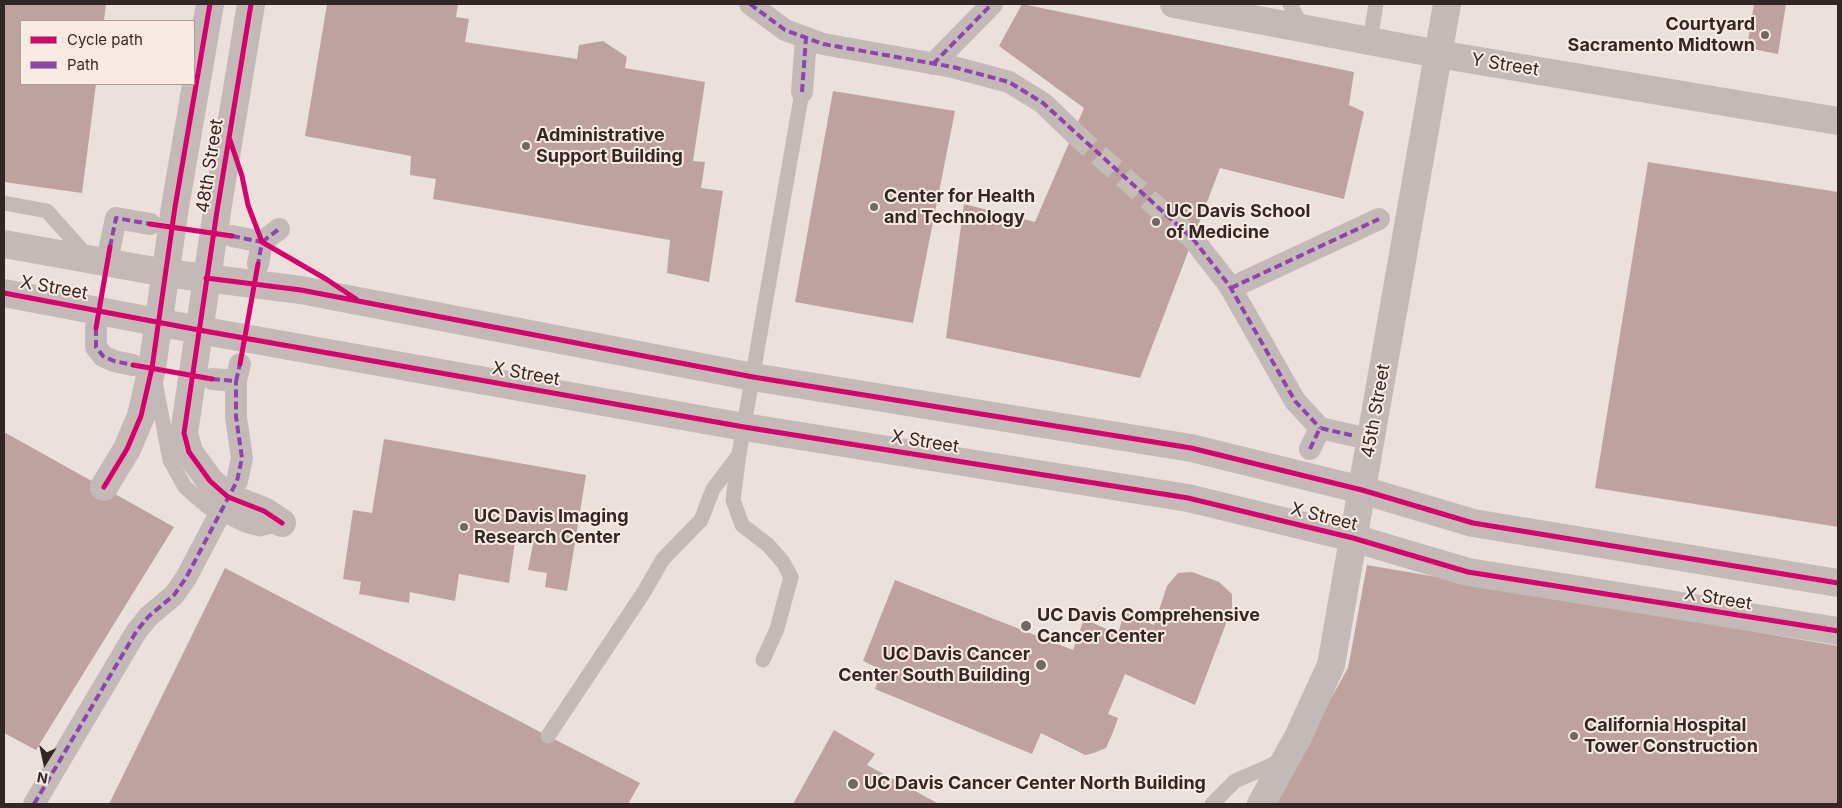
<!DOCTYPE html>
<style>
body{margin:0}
#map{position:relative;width:1842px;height:808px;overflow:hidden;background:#eae1dd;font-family:Inter,sans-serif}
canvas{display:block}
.frame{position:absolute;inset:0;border:5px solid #332726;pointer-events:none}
.legend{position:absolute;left:20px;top:20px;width:175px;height:65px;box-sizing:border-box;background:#f9ebe3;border:1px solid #aa9d97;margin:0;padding:6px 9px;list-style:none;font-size:15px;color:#332726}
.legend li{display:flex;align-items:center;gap:10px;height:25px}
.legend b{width:25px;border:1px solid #aa9d97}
.north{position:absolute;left:20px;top:738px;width:50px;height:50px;-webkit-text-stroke:4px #f9ebe3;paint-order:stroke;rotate:190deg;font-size:14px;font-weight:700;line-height:20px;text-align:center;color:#332726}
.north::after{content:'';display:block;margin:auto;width:18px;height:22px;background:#332726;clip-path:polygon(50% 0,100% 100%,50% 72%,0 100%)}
</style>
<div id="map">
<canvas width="1842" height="808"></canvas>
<div class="frame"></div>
<ul class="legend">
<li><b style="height:6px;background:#d6006c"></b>Cycle path</li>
<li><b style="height:6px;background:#8e44ad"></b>Path</li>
</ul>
<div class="north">N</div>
</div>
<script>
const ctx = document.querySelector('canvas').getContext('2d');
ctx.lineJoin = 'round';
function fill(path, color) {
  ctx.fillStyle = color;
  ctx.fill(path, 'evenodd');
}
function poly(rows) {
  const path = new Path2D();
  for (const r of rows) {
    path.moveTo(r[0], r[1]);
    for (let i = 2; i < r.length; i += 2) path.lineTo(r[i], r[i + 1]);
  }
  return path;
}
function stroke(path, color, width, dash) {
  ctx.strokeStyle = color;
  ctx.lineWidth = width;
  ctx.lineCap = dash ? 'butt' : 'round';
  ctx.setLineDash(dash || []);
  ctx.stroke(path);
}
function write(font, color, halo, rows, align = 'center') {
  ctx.font = font + ' Inter,sans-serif';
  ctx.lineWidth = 4;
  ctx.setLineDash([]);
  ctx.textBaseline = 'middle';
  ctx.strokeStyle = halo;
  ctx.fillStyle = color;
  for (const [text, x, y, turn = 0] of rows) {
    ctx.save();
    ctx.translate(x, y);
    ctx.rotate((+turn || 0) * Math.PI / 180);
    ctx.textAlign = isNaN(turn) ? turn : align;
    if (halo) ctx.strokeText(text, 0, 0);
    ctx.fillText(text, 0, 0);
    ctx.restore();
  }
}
fill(poly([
 [4,4,106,4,104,21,21,21,21,84,96,84,82,193,4,182],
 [327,4,458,4,456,17,469,19,465,42,577,59,579,45,603,41,627,57,625,68,705,82,693,161,705,162,701,188,723,191,709,282,667,273,670,240,433,199,436,179,410,175,411,156,305,136],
 [1022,4,1354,72,1349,105,1364,112,1344,199,1220,168,1140,378,946,338,964,204,1035,222,1084,108,999,46],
 [1754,4,1786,4,1778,54,1747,48],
 [833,91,955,111,913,323,795,302],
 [1648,162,1838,192,1838,527,1595,488],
 [4,432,174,527,36,750,4,733],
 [384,439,586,475,567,591,545,587,547,573,528,570,533,544,515,542,509,583,459,574,455,601,410,592,409,603,359,594,361,582,343,579,353,510,372,513],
 [1367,565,1838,646,1838,804,1272,804,1348,668],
 [225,568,548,736,640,783,628,804,109,804],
 [1192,572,1219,582,1232,594,1232,608,1195,705,1125,674,1108,714,1118,718,1113,732,1106,748,1094,753,1085,755,1041,733,1032,754,875,689,882,670,863,661,895,580,1073,650,1084,619,1118,634,1124,612,1154,625,1167,586,1178,573],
 [834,730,875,754,867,765,939,804,793,804]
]), '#bea29f');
stroke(poly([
 [1074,133,1193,239]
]), '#c5bcb8', 22, [22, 11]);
stroke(poly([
 [1290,4,1303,29],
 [1370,41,1376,4],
 [4,203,47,211,88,257],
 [155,382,170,460,185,487,208,507,245,525,260,529,282,523],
 [763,660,777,629,791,577,783,562,768,545,742,525,733,500,739,454,802,92],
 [548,736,644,592,663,559,701,520,713,489,738,456],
 [1212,804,1235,781,1283,760]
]), '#c3bab7', 15);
stroke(poly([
 [750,4,785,30,823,44,953,67,1009,82,1043,103,1074,133],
 [933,64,992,4],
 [802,92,806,38],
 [232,236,262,242,258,264],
 [1193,239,1229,285,1295,401,1320,428],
 [262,242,279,229],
 [110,247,116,218,150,224],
 [1231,288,1379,219],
 [96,328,96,347,103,356,114,361,133,365],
 [212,379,236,381,240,364],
 [1310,449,1320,428,1355,436],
 [34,804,136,632,148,617,174,595,186,578,237,481,242,458,236,417,236,381]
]), '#c3bab7', 22);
stroke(poly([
 [251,4,217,211,184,433,189,452,210,481,228,497,264,511,282,523],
 [1174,4,1438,54,1838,121],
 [4,244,166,273,301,290,753,377,1191,448,1362,490,1473,523,1838,583],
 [4,293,199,330,744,427,1188,498,1353,538,1468,572,1838,631],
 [104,487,127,449,141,416,152,368,175,207,210,4],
 [1261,804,1298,737,1331,665,1447,4]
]), '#c3bab7', 28);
stroke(poly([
 [750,4,785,30,823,44,953,67,1009,82,1043,103,1193,239,1229,285,1295,401,1320,428],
 [933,64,992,4],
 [802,92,806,38],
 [232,236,262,242,258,264],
 [262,242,279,229],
 [110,247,116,218,150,224],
 [1231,288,1379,219],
 [96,328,96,347,103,356,114,361,133,365],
 [212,379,236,381,240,364],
 [1310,449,1320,428,1355,436],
 [34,804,136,632,148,617,174,595,186,578,237,481,242,458,236,417,236,381]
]), '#8e44ad', 4, [8, 4]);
stroke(poly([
 [251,4,217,211,184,433,189,452,210,481,228,497,264,511,282,523],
 [230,140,242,176,248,205,262,242,326,279,356,299],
 [150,224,232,236],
 [206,278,301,290,753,377,1191,448,1362,490,1473,523,1838,583],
 [4,293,199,330,744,427,1188,498,1353,538,1468,572,1838,631],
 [96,328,110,247],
 [240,364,258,264],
 [133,365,212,379],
 [104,487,127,449,141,416,152,368,175,207,210,4]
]), '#d6006c', 5);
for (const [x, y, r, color] of [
 [1765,35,5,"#736866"],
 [526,146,5,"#736866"],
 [874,207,5,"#736866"],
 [1156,222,5,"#736866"],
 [464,527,5,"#736866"],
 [1026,626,6,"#736866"],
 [1041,665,6,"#736866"],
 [1574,736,5,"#736866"],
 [853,784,6,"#736866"]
]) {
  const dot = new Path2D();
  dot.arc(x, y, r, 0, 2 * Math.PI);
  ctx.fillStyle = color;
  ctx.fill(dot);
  stroke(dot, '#f9ebe3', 2);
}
write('bold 18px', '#332726', '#f9ebe3', [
 ["Courtyard",1755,25,"right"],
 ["Sacramento Midtown",1755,46,"right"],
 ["Administrative",536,136],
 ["Support Building",536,157],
 ["Center for Health",884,197],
 ["and Technology",884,218],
 ["UC Davis School",1166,212],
 ["of Medicine",1166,233],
 ["UC Davis Imaging",474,517],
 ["Research Center",474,538],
 ["UC Davis Comprehensive",1037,616],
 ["Cancer Center",1037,637],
 ["UC Davis Cancer",1030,655,"right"],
 ["Center South Building",1030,676,"right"],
 ["California Hospital",1584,726],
 ["Tower Construction",1584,747],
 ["UC Davis Cancer Center North Building",864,784]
], 'left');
write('18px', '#332726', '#f9ebe3', [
 ["Y Street",1505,65,9],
 ["48th Street",210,166,-81],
 ["X Street",54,288,10],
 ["X Street",526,374,10],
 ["45th Street",1376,411,-80],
 ["X Street",925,442,9],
 ["X Street",1324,517,14],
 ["X Street",1718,599,9]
]);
</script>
